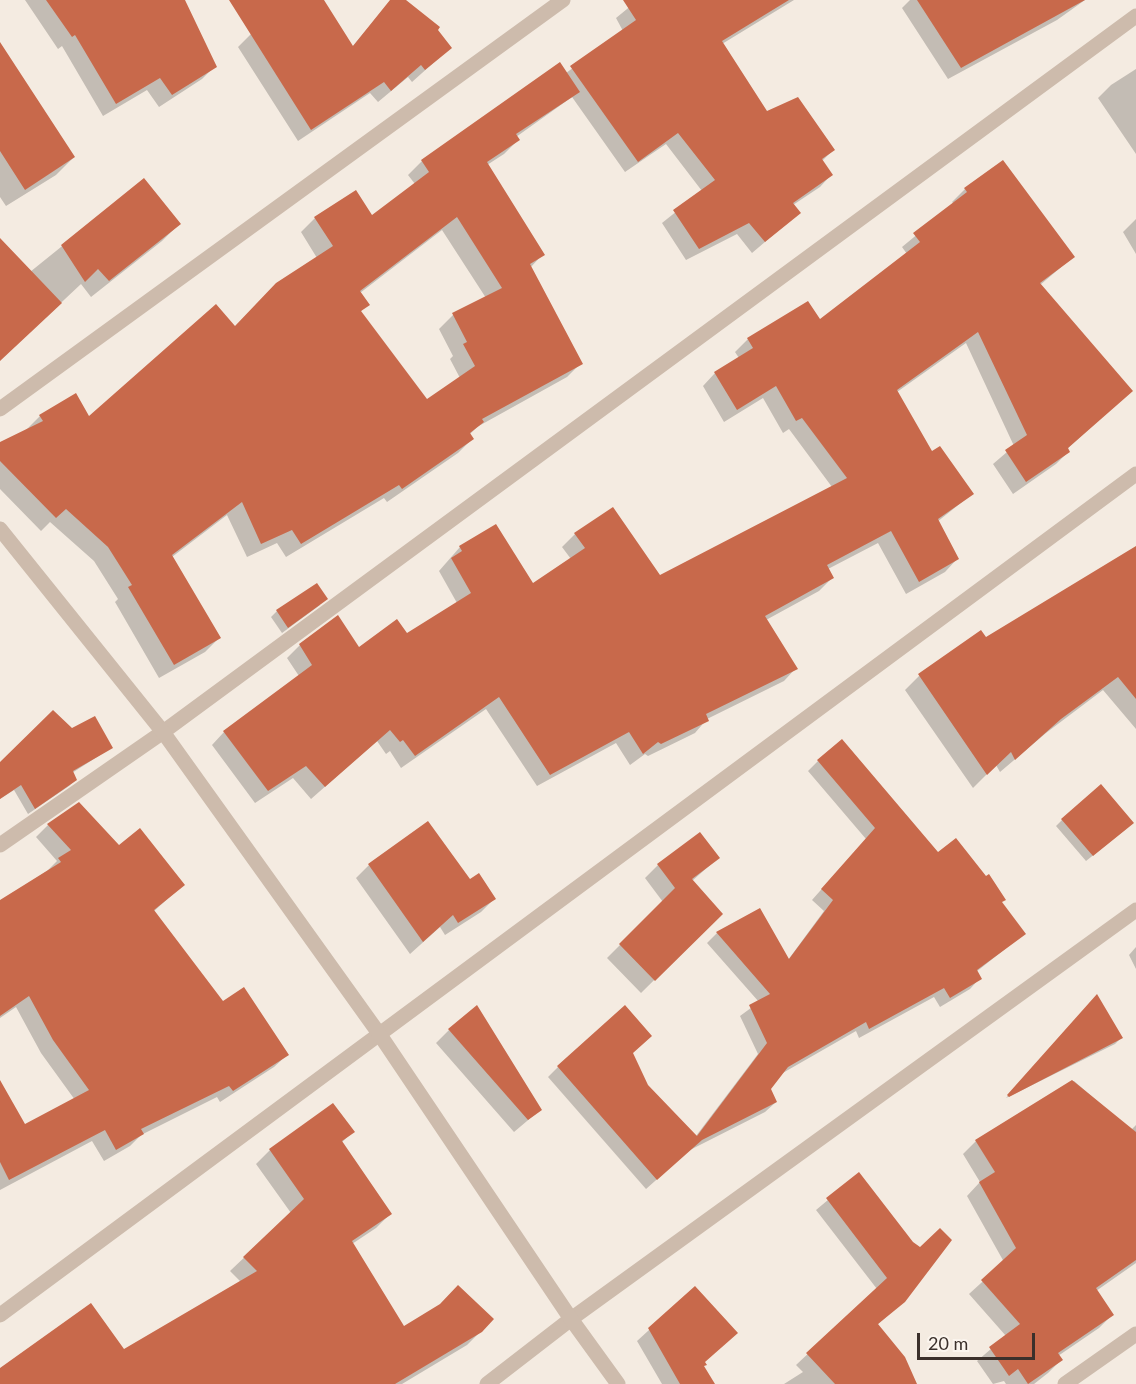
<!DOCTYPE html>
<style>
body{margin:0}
#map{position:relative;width:1136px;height:1384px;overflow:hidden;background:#f4ebe1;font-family:Lato,sans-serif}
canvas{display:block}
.scale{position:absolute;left:917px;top:1333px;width:118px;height:27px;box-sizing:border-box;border:3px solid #3b302b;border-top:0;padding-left:8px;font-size:18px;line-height:21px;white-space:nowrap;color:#3b302b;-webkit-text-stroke:4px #fbf5ee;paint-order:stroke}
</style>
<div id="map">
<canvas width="1136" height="1384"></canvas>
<div class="scale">20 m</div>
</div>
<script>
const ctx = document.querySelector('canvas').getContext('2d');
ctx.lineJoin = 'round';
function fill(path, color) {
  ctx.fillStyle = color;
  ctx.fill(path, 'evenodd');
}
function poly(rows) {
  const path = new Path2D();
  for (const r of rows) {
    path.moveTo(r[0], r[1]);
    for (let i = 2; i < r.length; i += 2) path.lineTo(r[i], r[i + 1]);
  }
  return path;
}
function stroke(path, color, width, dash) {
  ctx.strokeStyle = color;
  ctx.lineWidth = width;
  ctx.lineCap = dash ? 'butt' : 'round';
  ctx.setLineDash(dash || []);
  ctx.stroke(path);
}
fill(poly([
 [25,0,184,0,215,66,202,79,159,107,147,90,103,116,62,46,58,49],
 [304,0,322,0,352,47,391,0,404,0,450,48,412,82,408,77,378,102,370,93,298,141,238,47,251,34],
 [638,0,794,0,722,44,767,113,833,150,822,161,831,175,820,187,793,205,799,213,752,253,737,234,686,260,662,223,702,191,666,144,625,172,572,97,516,137,518,140,504,154,487,165,543,254,530,268,581,363,567,377,477,427,469,435,472,439,458,453,387,502,384,498,286,557,277,543,247,557,227,515,172,557,219,638,205,652,159,678,115,602,118,599,94,561,50,522,41,531,0,489,0,444,26,430,40,416,88,418,235,328,317,258,301,232,315,218,372,217,415,184,408,175,422,161,566,73,623,31,616,18],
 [442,230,486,298,453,315,439,329,453,356,450,359,460,378,426,401,360,312,368,305,360,293],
 [910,0,909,0,1085,0,1057,20,948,79,902,8],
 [0,52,74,157,56,175,6,206,0,197],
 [1136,69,1136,154,1098,98,1111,85],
 [144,180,179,224,162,241,91,297,81,284,0,360,0,240,30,272],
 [965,189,1073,257,1040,285,1131,391,1067,449,1068,452,1056,464,1013,494,993,464,1014,446,966,343,897,392,931,454,972,494,937,522,957,559,945,572,906,594,878,543,828,569,832,578,819,591,766,620,796,668,784,681,707,719,695,733,648,756,645,754,630,765,616,743,537,786,486,709,401,768,390,751,386,754,377,741,311,799,293,778,255,803,212,745,224,732,299,676,287,658,300,645,359,649,406,635,457,603,439,571,460,547,532,585,571,559,562,547,575,534,612,509,659,577,832,487,789,429,783,433,763,398,724,422,703,386,715,373,739,358,735,352,748,339,808,303,819,322,907,254,902,247,954,204,952,202],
 [1136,219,1136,254,1123,232],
 [1136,564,1136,729,1103,690,1046,733,1000,772,996,765,973,788,905,690,919,676,981,633,985,639],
 [320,605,282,633,271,617,277,611],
 [72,730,111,748,72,773,75,780,69,786,28,814,14,790,0,799,0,764],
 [818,761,1000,903,1024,934,976,972,980,978,970,989,940,1007,934,997,859,1038,856,1031,781,1074,769,1089,776,1102,765,1112,690,1150,646,1189,548,1077,558,1067,632,1053,646,1086,696,1136,758,1054,740,1016,759,1002,707,943,717,933,760,910,788,960,824,911,812,900,866,839,808,771],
 [79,804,119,847,183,885,153,912,223,1003,287,1055,274,1067,220,1102,217,1097,141,1135,130,1146,104,1161,92,1141,0,1190,0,1083,24,1126,75,1100,41,1053,16,1007,0,1018,0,902,47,871,57,861,36,837,48,825],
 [1062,820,1126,829,1086,861,1056,826],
 [427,823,470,881,494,899,481,912,445,935,440,927,410,954,356,878,369,865],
 [718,858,692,881,721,914,641,993,607,958,663,902,645,878,658,865],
 [1136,947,1136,969,1129,955],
 [1091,1002,1121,1038,1115,1044,1006,1098],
 [449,1030,540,1110,514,1132,436,1043],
 [1074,1081,1131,1130,1136,1125,1136,1263,1096,1291,1112,1315,1099,1328,1058,1356,1061,1360,1048,1373,1034,1384,1006,1384,1004,1381,993,1384,977,1361,1006,1336,969,1294,1004,1262,967,1196,980,1182,963,1154,976,1141],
 [333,1105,353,1132,341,1143,390,1214,376,1228,352,1244,403,1328,481,1331,467,1345,402,1384,0,1384,0,1370,124,1351,241,1282,230,1271,291,1213,256,1164,270,1150],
 [859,1174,904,1301,877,1325,915,1384,784,1384,803,1372,796,1365,877,1289,816,1210],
 [695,1288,694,1376,680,1384,662,1384,637,1341]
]), '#0003');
fill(poly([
 [46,0,185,0,217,67,172,95,160,78,116,104,75,35,72,37],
 [229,0,324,0,353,46,390,0,406,0,440,27,438,30,452,48,425,70,421,65,391,91,384,82,311,130],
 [623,0,789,0,722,41,767,111,798,97,835,150,822,159,833,175,793,203,801,213,765,242,749,223,699,249,673,210,715,180,678,133,638,162,570,66,636,20],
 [917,0,1085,0,961,68],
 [0,42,75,157,25,190,0,151],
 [560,62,580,92,516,134,520,140,487,162,545,255,530,264,583,364,482,419,484,422,470,433,474,439,402,489,399,485,301,544,292,530,261,544,242,502,172,555,221,638,174,665,128,587,132,585,108,547,66,509,56,518,0,461,0,442,43,421,39,415,76,393,89,416,216,304,235,326,276,283,333,246,314,217,356,190,372,215,429,172,421,160],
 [457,217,502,288,452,313,467,342,463,344,475,366,427,399,361,311,370,305,360,291],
 [1003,160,1075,257,1040,283,1133,391,1068,448,1070,452,1026,482,1005,450,1027,435,978,332,897,390,932,451,940,446,974,494,938,519,959,559,919,582,891,531,827,565,834,578,765,616,798,669,706,714,709,721,661,744,658,742,643,754,629,732,550,775,499,697,415,756,403,740,400,742,390,730,325,787,306,766,268,791,223,731,312,665,299,644,338,615,359,647,397,619,407,633,471,593,451,558,462,551,459,546,496,524,533,583,585,548,574,533,613,507,660,575,847,478,802,418,796,421,776,386,737,410,714,372,753,348,747,338,808,301,820,319,920,242,913,233,967,192,964,188],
 [144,178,181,224,109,281,98,269,85,282,61,245],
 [0,238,62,303,0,361],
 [1136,546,1136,699,1118,677,1061,719,1015,760,1011,752,987,775,918,674,981,630,986,637],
 [317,583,328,599,288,628,276,610],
 [53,710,72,728,95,716,113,748,73,771,77,780,35,809,21,785,0,799,0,762],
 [842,739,938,852,956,838,986,876,989,874,1006,900,1002,902,1026,934,977,970,982,979,950,998,944,988,869,1029,866,1022,788,1067,771,1089,777,1102,702,1140,657,1180,557,1066,625,1005,652,1036,633,1053,648,1085,697,1136,767,1043,749,1005,770,994,716,932,760,908,789,959,833,900,821,889,875,828,817,760],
 [1101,784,1134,823,1093,856,1061,819],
 [79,802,119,845,140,828,185,885,154,910,223,1001,244,987,289,1055,233,1091,229,1086,141,1129,144,1134,116,1150,105,1130,9,1180,0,1162,0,1080,25,1124,89,1090,53,1040,29,996,0,1016,0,900,61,862,58,858,71,850,47,824],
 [428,821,470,879,479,873,496,899,458,923,453,915,423,942,368,864],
 [700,832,720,858,692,879,723,914,655,981,619,944,675,888,657,864],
 [1097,994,1123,1038,1009,1097,1007,1095],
 [477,1005,542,1110,528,1120,448,1029],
 [1072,1080,1136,1132,1136,1260,1096,1288,1114,1315,1058,1353,1063,1360,1028,1384,1018,1369,1009,1376,989,1347,1020,1324,981,1280,1016,1248,979,1182,995,1172,975,1140],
 [333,1103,355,1132,342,1141,392,1214,352,1241,404,1326,440,1304,458,1285,494,1319,482,1332,395,1384,0,1384,0,1368,91,1303,124,1349,257,1271,243,1257,304,1199,269,1149],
 [859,1172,913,1242,920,1247,940,1228,952,1240,905,1302,878,1324,905,1357,917,1384,835,1384,806,1353,887,1278,826,1198],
 [695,1286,738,1333,705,1362,707,1365,704,1366,715,1384,680,1384,648,1328]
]), '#c8694b');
stroke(poly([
 [0,409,563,0],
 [0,845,163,732,1136,16],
 [0,1315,1136,474],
 [487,1384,571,1319,1136,910],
 [1065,1384,1136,1334]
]), '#cdbbac', 15);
stroke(poly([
 [0,529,163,732,380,1035,571,1319,618,1384]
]), '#cdbbac', 15);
</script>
